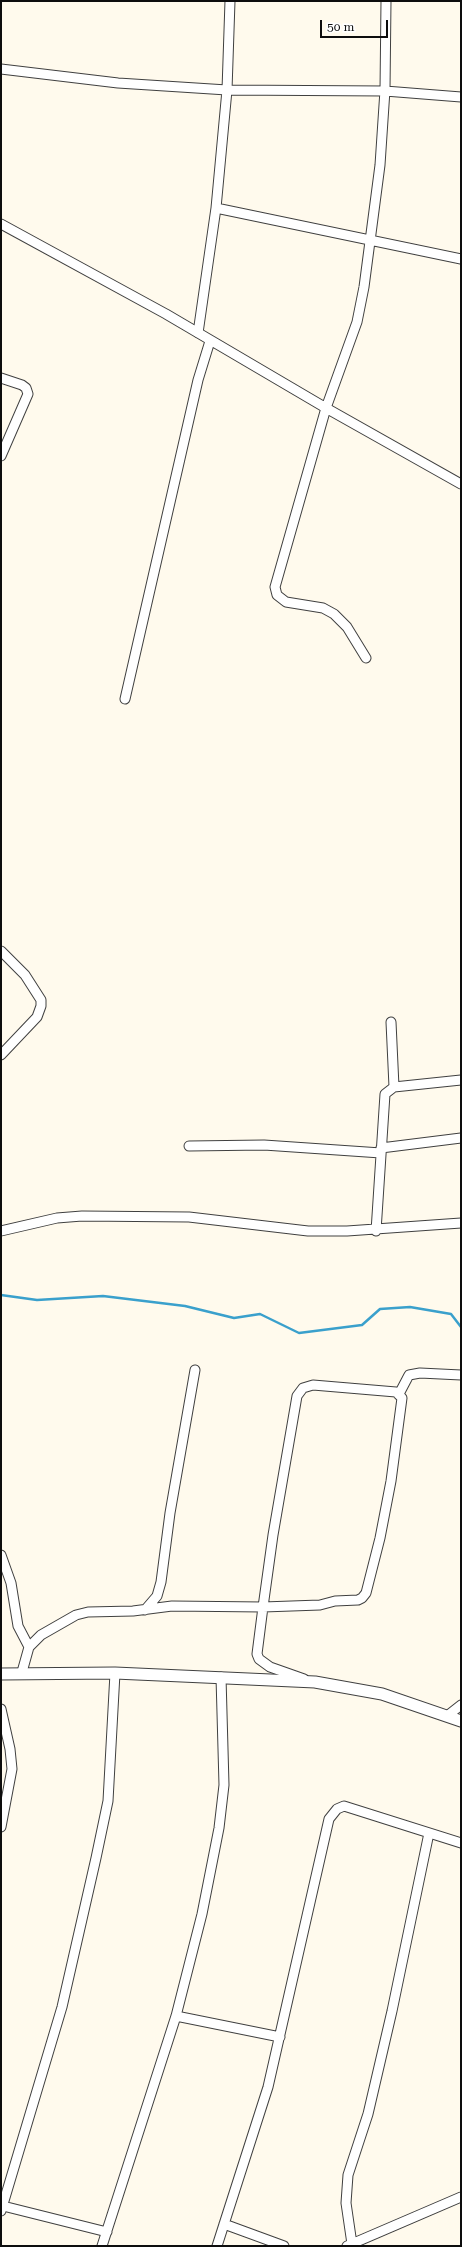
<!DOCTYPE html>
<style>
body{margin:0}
#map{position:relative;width:462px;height:2247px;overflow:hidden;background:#fffaed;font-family:"Roboto Serif",serif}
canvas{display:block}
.frame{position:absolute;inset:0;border:2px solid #0d0d0d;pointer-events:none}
.scale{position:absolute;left:320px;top:20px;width:68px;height:18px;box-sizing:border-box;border:2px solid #0d0d0d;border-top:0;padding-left:5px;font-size:12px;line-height:14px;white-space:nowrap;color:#0d0d0d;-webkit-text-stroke:3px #fff;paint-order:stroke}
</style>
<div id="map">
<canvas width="462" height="2247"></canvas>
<div class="frame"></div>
<div class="scale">50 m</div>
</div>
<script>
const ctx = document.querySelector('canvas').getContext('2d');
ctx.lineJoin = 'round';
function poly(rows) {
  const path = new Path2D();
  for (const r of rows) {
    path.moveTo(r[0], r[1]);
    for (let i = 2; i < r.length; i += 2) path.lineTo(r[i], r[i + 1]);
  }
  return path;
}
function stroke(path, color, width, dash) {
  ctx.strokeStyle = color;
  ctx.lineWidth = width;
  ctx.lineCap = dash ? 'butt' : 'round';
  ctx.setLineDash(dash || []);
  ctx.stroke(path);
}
stroke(poly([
 [1,1295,37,1300,103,1296,185,1306,234,1318,260,1314,299,1333,362,1325,380,1309,410,1307,451,1314,461,1327]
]), '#3aa0cc', 2.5);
const minor = poly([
 [1,69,118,83,227,90,385,91,461,97],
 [216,208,461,259],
 [1,224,166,314,326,408,461,484],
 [198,333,216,208,227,90,230,1],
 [1,378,22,385,26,388,28,394,1,456],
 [366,658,347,627,334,614,323,608,286,602,277,595,275,587,326,408,357,322,364,287,380,165,385,90,386,1],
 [125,699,198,380,210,341],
 [1,951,25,975,41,1000,41,1006,37,1017,1,1055],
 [391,1022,394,1087],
 [189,1146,264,1145,381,1153],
 [381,1148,461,1138],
 [1,1231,57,1218,82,1216,189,1217,308,1231,347,1231,461,1223],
 [376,1231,385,1094,394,1087,461,1080],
 [399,1394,409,1375,420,1373,461,1375],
 [1,1555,11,1583,18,1626,29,1647],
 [145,1610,157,1596,161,1582,170,1513,195,1370],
 [22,1672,29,1647,41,1635,76,1615,88,1612,133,1611,172,1606,263,1607,320,1605,335,1601,358,1600,362,1598,366,1593,380,1538,391,1481,402,1398,396,1392,313,1385,303,1388,297,1396,273,1535,263,1607,257,1654,259,1659,270,1667,304,1679],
 [1,1709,10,1749,12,1769,1,1827],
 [447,1716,461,1705],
 [176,2016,280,2037],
 [3,2206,107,2232],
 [1,2211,62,2007,96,1858,108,1801,115,1673],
 [224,2224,284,2246],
 [352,2244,346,2203,348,2175,368,2114,392,2011,429,1833],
 [102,2246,176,2016,202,1914,219,1828,224,1785,221,1677],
 [217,2246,268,2087,329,1819,337,1809,344,1806,461,1843],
 [347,2246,461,2197]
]);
const tertiary = poly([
 [1,1674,115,1673,315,1682,382,1694,461,1721]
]);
stroke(minor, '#404040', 11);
stroke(tertiary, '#404040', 13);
stroke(minor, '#fff', 9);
stroke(tertiary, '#fff', 11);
</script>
